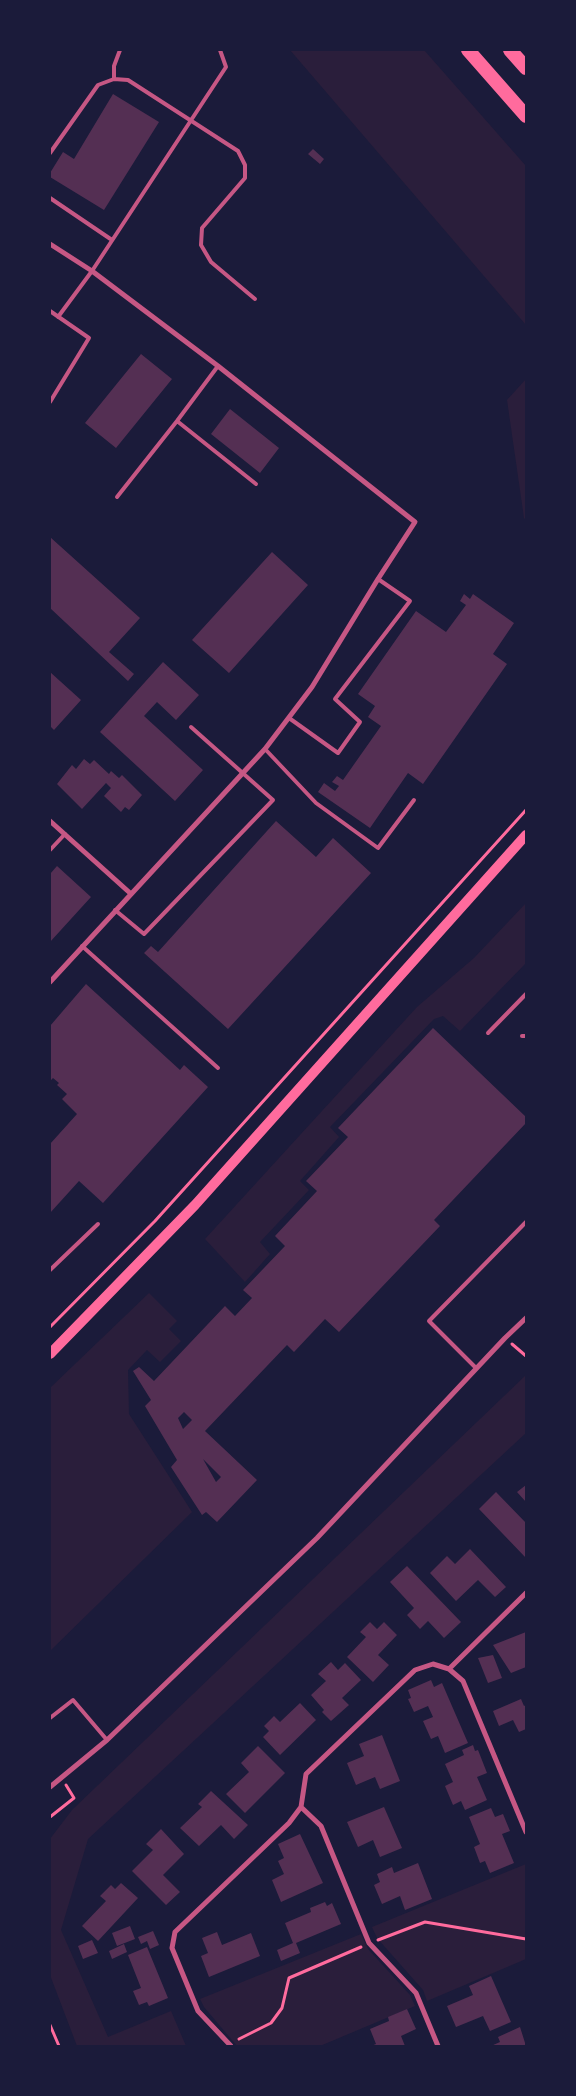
<!DOCTYPE html>
<style>
body{margin:0}
#map{position:relative;width:576px;height:2096px;overflow:hidden;background:#1b1b3a;font-family:Figtree,sans-serif}
canvas{display:block}
.frame{position:absolute;inset:0;border:51px solid #1b1b3a;pointer-events:none}
</style>
<div id="map">
<canvas width="576" height="2096"></canvas>
<div class="frame"></div>
</div>
<script>
const ctx = document.querySelector('canvas').getContext('2d');
ctx.lineJoin = 'round';
function fill(path, color) {
  ctx.fillStyle = color;
  ctx.fill(path, 'evenodd');
}
function poly(rows) {
  const path = new Path2D();
  for (const r of rows) {
    path.moveTo(r[0], r[1]);
    for (let i = 2; i < r.length; i += 2) path.lineTo(r[i], r[i + 1]);
  }
  return path;
}
function stroke(path, color, width, dash) {
  ctx.strokeStyle = color;
  ctx.lineWidth = width;
  ctx.lineCap = dash ? 'butt' : 'round';
  ctx.setLineDash(dash || []);
  ctx.stroke(path);
}
fill(poly([
 [290,50,424,50,526,166,526,325],
 [526,379,526,520,524,518,507,400],
 [526,903,526,963,460,1031,443,1016,434,1019,330,1127,339,1137,300,1181,309,1190,260,1242,270,1254,245,1282,205,1239,417,1007,474,958],
 [149,1293,177,1321,169,1329,181,1341,160,1362,147,1350,128,1370,129,1414,192,1512,50,1651,50,1388],
 [526,1375,526,1433,88,1839,61,1930,108,2037,171,2011,186,2046,77,2046,50,1975,50,1839,72,1810],
 [526,1864,526,1959,427,2001,423,1990,377,1938,372,1927],
 [361,1934,368,1949,410,1995,415,2006,320,2046,237,2046,204,2007,200,1999]
]), '#2a1e3b');
fill(poly([
 [113,94,159,122,104,210,50,177,50,173,63,152,74,159],
 [313,149,324,159,320,164,308,154],
 [141,354,172,379,116,448,85,423],
 [230,409,279,448,260,473,211,434],
 [50,537,140,618,109,652,134,674,128,681,50,608],
 [272,552,308,585,229,673,192,640],
 [464,594,470,599,473,594,514,623,493,654,507,664,423,784,408,773,370,828,318,792,324,783,335,791,339,786,332,782,337,776,343,780,381,726,368,717,375,706,358,694,416,611,446,632,466,605,460,601],
 [163,662,199,695,176,720,157,702,144,716,203,770,175,801,100,732],
 [50,672,81,700,54,730,50,726],
 [84,759,90,764,94,760,109,774,111,771,119,778,122,775,142,795,129,810,125,807,121,812,104,796,111,788,106,783,82,809,57,784,72,765,76,769],
 [276,821,316,857,333,838,371,873,228,1029,144,953,151,946,158,952],
 [57,866,91,897,50,942,50,874],
 [86,984,180,1070,184,1065,208,1087,103,1203,79,1181,50,1213,50,1144,77,1114,62,1099,67,1094,57,1085,59,1083,53,1078,50,1081,50,1026],
 [433,1028,526,1117,526,1123,434,1220,440,1226,339,1332,325,1319,294,1352,287,1345,205,1431,257,1480,217,1522,206,1512,202,1515,171,1467,177,1460,145,1406,151,1400,133,1371,139,1367,154,1381,225,1306,235,1316,252,1298,243,1290,285,1246,275,1236,317,1191,306,1181,348,1137,338,1128],
 [184,1412,192,1420,183,1429,178,1418],
 [203,1459,221,1477,216,1482],
 [526,1485,526,1502,517,1492],
 [496,1492,526,1523,526,1558,479,1509],
 [470,1549,506,1587,495,1597,478,1580,456,1601,430,1573,447,1556,455,1564],
 [407,1566,461,1622,444,1638,428,1621,420,1629,407,1615,414,1608,390,1582],
 [370,1622,377,1629,384,1622,397,1635,378,1655,389,1665,373,1682,347,1657,366,1637,360,1632],
 [526,1632,526,1667,511,1673,493,1645],
 [493,1655,502,1678,488,1683,478,1658],
 [331,1662,338,1670,345,1663,361,1680,342,1698,349,1705,331,1721,322,1712,324,1710,311,1695,326,1681,318,1674],
 [431,1680,434,1687,442,1683,468,1743,445,1753,438,1736,431,1739,423,1721,433,1717,428,1706,414,1712,408,1699,411,1698,408,1690],
 [521,1699,524,1706,526,1705,526,1729,519,1732,513,1720,499,1726,493,1711],
 [300,1703,316,1720,280,1755,263,1737,269,1731,264,1726,274,1716,280,1722],
 [382,1735,400,1781,380,1789,375,1777,356,1785,347,1763,364,1756,359,1744],
 [473,1745,475,1751,478,1750,487,1773,477,1777,487,1800,465,1810,461,1801,453,1805,445,1786,453,1782,445,1764,464,1755,462,1750],
 [258,1746,285,1773,245,1813,226,1794,249,1772,241,1763],
 [211,1791,248,1825,234,1839,221,1825,199,1846,180,1828,202,1807,198,1804],
 [384,1807,402,1848,380,1857,373,1840,358,1847,347,1822],
 [491,1808,495,1817,503,1814,510,1831,502,1834,514,1863,490,1873,485,1861,480,1863,474,1847,480,1844,469,1817],
 [161,1829,184,1854,163,1875,180,1892,166,1905,132,1871,153,1850,146,1844],
 [300,1834,323,1883,281,1902,272,1880,284,1874,278,1861,284,1858,278,1844],
 [418,1863,432,1899,405,1910,400,1896,382,1904,374,1885,380,1882,377,1874,392,1867,394,1873],
 [121,1883,138,1898,98,1941,82,1926,106,1901,100,1896,111,1885,115,1889],
 [325,1902,327,1906,332,1903,341,1924,296,1943,300,1953,281,1961,277,1950,293,1943,285,1923,311,1912,310,1908],
 [130,1926,135,1939,117,1946,112,1933],
 [153,1931,159,1945,150,1949,147,1941,141,1944,138,1937],
 [217,1932,222,1945,251,1933,260,1956,209,1977,201,1956,208,1953,202,1938],
 [92,1940,98,1953,83,1959,78,1946],
 [124,1944,127,1952,112,1959,109,1951],
 [147,1947,168,1998,149,2006,147,2002,139,2005,133,1991,141,1988,128,1955],
 [491,1976,511,2022,490,2031,483,2016,456,2027,447,2006,473,1995,469,1986],
 [407,2009,416,2029,401,2036,405,2046,371,2046,376,2044,370,2029,389,2021,388,2017],
 [520,2027,526,2046,491,2046,500,2042,498,2037]
]), '#542f53');
stroke(poly([
 [50,1327,155,1221,526,810],
 [512,1344,526,1356],
 [50,1817,74,1798,66,1785],
 [378,1940,425,1922,526,1939],
 [50,2025,59,2046],
 [239,2039,271,2023,282,2008,289,1978,361,1947]
]), '#ff6b9d', 3);
stroke(poly([
 [114,79,114,66,120,50],
 [50,153,98,85,114,79,128,80,238,151,245,165,245,178,202,228,201,245,211,262,255,299],
 [50,198,112,240],
 [50,311,89,338,50,402],
 [58,317,92,271,226,67,220,50],
 [177,421,256,484],
 [117,497,177,421,218,366],
 [289,718,338,753,360,722,335,699,410,601,378,579],
 [265,749,316,803,378,848,414,800],
 [50,850,65,834],
 [115,910,144,934,273,800,191,727],
 [82,946,218,1068],
 [488,1033,526,994],
 [522,1036,526,1036],
 [50,1270,98,1224],
 [476,1368,429,1321,526,1222],
 [50,1718,73,1700,107,1740]
]), '#c65784', 4);
stroke(poly([
 [50,244,92,271,218,366,415,522,378,579,312,687,265,749,50,982],
 [50,821,130,893],
 [449,1669,526,1593],
 [50,1787,107,1740,317,1538,505,1338,526,1318],
 [301,1807,321,1826,369,1943,416,1993,438,2046],
 [231,2046,198,2011,172,1948,175,1932,289,1823,301,1807,306,1774,415,1670,433,1664,449,1669,463,1681,526,1832]
]), '#c65784', 5);
stroke(poly([
 [50,1354,195,1205,526,835]
]), '#ff6b9d', 10);
stroke(poly([
 [468,50,526,116],
 [510,50,526,68]
]), '#ff6b9d', 14);
</script>
